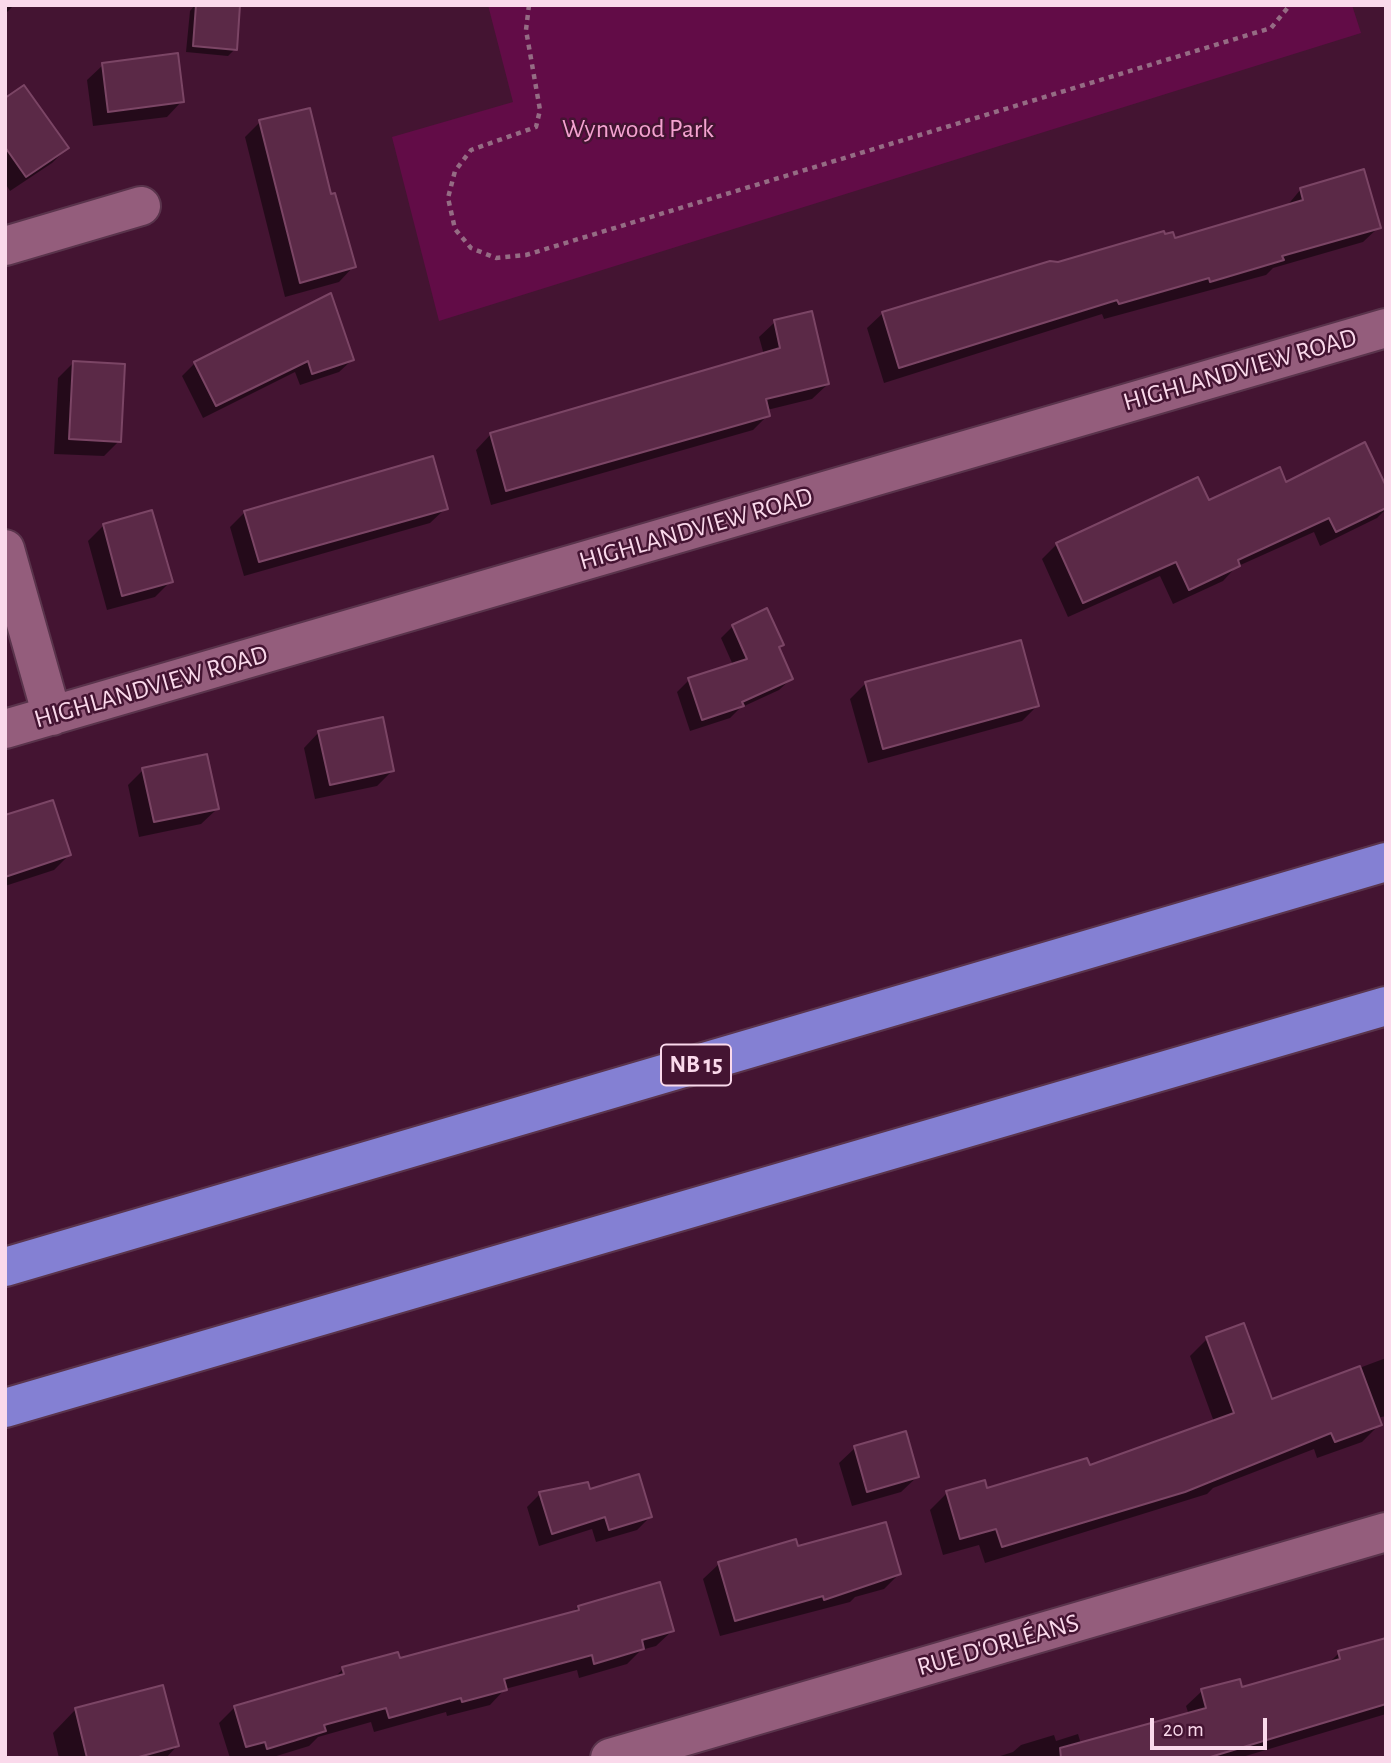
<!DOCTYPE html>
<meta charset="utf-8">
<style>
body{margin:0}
#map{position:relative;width:1391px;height:1763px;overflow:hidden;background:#441432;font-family:"Alegreya Sans",sans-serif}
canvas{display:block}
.frame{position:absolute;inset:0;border:7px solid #fad9eb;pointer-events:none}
.scale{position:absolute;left:1150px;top:1718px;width:117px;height:32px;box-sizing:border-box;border:4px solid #fad9eb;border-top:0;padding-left:9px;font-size:21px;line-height:24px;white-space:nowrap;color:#fad9eb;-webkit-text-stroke:5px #441432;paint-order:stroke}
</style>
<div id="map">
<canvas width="1391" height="1763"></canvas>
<div class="frame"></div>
<div class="scale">20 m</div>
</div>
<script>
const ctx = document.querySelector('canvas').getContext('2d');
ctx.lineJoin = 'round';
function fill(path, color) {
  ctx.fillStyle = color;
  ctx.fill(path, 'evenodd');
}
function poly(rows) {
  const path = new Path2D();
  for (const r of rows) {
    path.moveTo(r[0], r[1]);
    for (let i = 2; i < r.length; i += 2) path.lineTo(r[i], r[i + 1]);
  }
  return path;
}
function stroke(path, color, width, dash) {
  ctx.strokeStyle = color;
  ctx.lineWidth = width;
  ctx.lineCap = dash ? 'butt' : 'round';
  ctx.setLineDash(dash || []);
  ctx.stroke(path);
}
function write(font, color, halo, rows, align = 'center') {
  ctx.font = font + ' "Alegreya Sans",sans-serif';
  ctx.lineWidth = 5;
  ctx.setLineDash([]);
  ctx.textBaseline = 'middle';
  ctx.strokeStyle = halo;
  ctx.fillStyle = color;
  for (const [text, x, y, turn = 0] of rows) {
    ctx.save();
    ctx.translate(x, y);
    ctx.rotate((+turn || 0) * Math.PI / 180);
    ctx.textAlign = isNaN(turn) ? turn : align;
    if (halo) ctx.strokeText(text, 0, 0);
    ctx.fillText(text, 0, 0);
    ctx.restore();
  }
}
fill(poly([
 [488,5,1352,5,1361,33,439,321,392,137,513,102]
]), '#620c47');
fill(poly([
 [5,5,14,5,5,14],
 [195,5,216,5,235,49,228,56,186,52,190,11],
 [103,65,182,101,167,117,93,126,87,80],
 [5,101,67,148,52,163,10,191,5,183],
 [260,122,354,266,339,282,285,297,245,137],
 [1301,189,1379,227,1363,242,1273,268,1266,275,1104,319,1102,314,884,383,867,328,883,313,1058,264,1174,241,1286,207],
 [775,322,828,384,812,399,767,410,768,415,753,430,491,505,476,450,491,434,764,355,759,337],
 [352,360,339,372,300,385,295,372,203,418,182,376,195,363],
 [73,363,119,441,104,456,54,454,58,378],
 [1285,484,1386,490,1386,509,1377,518,1320,546,1314,532,1236,567,1223,581,1173,604,1160,576,1068,617,1042,559,1057,544],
 [446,508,430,523,244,576,230,527,245,512],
 [104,525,171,581,155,597,107,610,88,541],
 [733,626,782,644,778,649,791,679,779,690,740,708,730,718,690,731,677,692,689,680,733,665,721,638],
 [1020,642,1037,706,1022,721,868,763,850,699,865,684],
 [319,732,392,771,377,786,315,799,304,748],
 [143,770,217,809,201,824,139,837,128,785],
 [5,817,69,855,54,870,5,886],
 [1207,1339,1271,1401,1386,1358,1386,1416,1377,1418,1380,1424,1362,1442,1317,1458,1314,1449,1213,1488,1207,1494,985,1563,979,1545,943,1555,930,1510,947,1493,986,1491,1088,1468,1214,1422,1190,1356],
 [904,1434,917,1477,901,1492,852,1506,839,1463,855,1448],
 [589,1491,650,1517,637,1530,596,1542,592,1529,539,1546,527,1507,540,1494],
 [719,1564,899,1574,884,1589,855,1597,850,1602,720,1636,703,1579],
 [578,1607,672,1631,656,1646,641,1650,627,1664,579,1678,577,1670,505,1689,490,1705,447,1716,446,1712,374,1732,371,1722,318,1737,309,1746,270,1758,230,1758,219,1723,234,1708,333,1679,343,1669,398,1660,571,1614],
 [1386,1639,1386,1714,1239,1758,994,1758,1013,1752,1021,1745,1054,1735,1056,1741,1078,1734,1081,1744,1189,1715,1186,1706,1202,1691,1241,1690,1327,1665,1339,1653],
 [162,1688,177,1746,166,1758,59,1758,53,1733,75,1710]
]), '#0007');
const building = poly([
 [196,5,240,5,237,50,193,46,196,5],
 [178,53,184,102,108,112,102,63,178,53],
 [24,85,69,148,26,177,5,147,5,98,24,85],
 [310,108,331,194,335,193,356,267,300,283,259,120,310,108],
 [1364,169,1381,228,1282,256,1284,260,1210,282,1209,278,1119,304,1117,300,899,368,882,312,1050,261,1058,262,1164,231,1165,234,1173,232,1175,238,1303,200,1300,188,1364,169],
 [331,293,354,360,312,374,308,361,216,406,194,362,331,293],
 [812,311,829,384,766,399,770,416,506,491,490,433,780,348,774,320,812,311],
 [73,361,125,364,121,442,69,439,73,361],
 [1365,442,1386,486,1386,508,1336,532,1329,518,1238,560,1240,566,1189,590,1176,562,1083,603,1056,543,1198,477,1209,500,1280,467,1286,482,1365,442],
 [433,456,448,509,259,562,244,511,433,456],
 [152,510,173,582,122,596,103,524,152,510],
 [767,608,784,645,779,647,793,679,742,702,744,706,702,720,688,678,747,659,732,625,767,608],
 [1021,640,1039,706,883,749,865,682,1021,640],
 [383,717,394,771,330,785,318,731,383,717],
 [207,754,219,809,154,822,142,768,207,754],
 [53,800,71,855,5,877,5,815,53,800],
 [1244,1323,1272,1399,1360,1366,1382,1425,1335,1442,1331,1433,1185,1492,1002,1547,996,1529,960,1539,946,1491,985,1480,987,1488,1087,1458,1090,1465,1234,1413,1206,1337,1244,1323],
 [906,1431,919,1477,867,1492,854,1446,906,1431],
 [639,1474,652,1517,609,1530,605,1517,552,1534,539,1492,588,1482,590,1489,639,1474],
 [886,1522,901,1574,824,1600,823,1596,735,1621,718,1562,796,1539,798,1546,886,1522],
 [660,1582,674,1631,642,1640,644,1649,594,1664,592,1655,504,1679,507,1690,462,1702,461,1698,389,1718,386,1708,324,1725,326,1731,267,1749,265,1742,246,1747,234,1706,344,1674,342,1667,398,1652,400,1658,579,1610,578,1606,660,1582],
 [1386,1638,1386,1704,1207,1758,1061,1758,1060,1748,1206,1708,1201,1689,1240,1679,1242,1687,1340,1659,1338,1651,1386,1638],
 [163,1685,179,1746,135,1758,87,1758,75,1708,163,1685]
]);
fill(building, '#5b2947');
stroke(building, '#7b4565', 2);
const minor = poly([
 [5,246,141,206],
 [5,549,52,716],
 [5,729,1386,328],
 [610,1758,1386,1532]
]);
const motorway = poly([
 [5,1267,1386,862],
 [5,1408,1386,1006]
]);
stroke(minor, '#5a344c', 42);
stroke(motorway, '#5a344c', 42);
stroke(poly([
 [529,5,526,30,540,110,536,127,471,150,455,171,448,198,455,229,471,248,496,258,526,255,1271,28,1290,5]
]), '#956c84', 4.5, [5, 5]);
stroke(minor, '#945d7c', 38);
stroke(motorway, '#8480d3', 38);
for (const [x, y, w] of [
 [696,1065,70]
]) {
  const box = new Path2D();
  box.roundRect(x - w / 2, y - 20.5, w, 41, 5);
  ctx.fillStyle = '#441432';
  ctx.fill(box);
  stroke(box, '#fad9eb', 2);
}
write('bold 24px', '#fad9eb', null, [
 ["NB 15",696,1065]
]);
write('26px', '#f4a2d0', '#441432', [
 ["Wynwood Park",638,129]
]);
write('26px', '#fad9eb', '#441432', [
 ["HIGHLANDVIEW ROAD",1240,370,-16],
 ["HIGHLANDVIEW ROAD",696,529,-16],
 ["HIGHLANDVIEW ROAD",151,687,-16],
 ["RUE D'ORLÉANS",998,1645,-16]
]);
</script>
